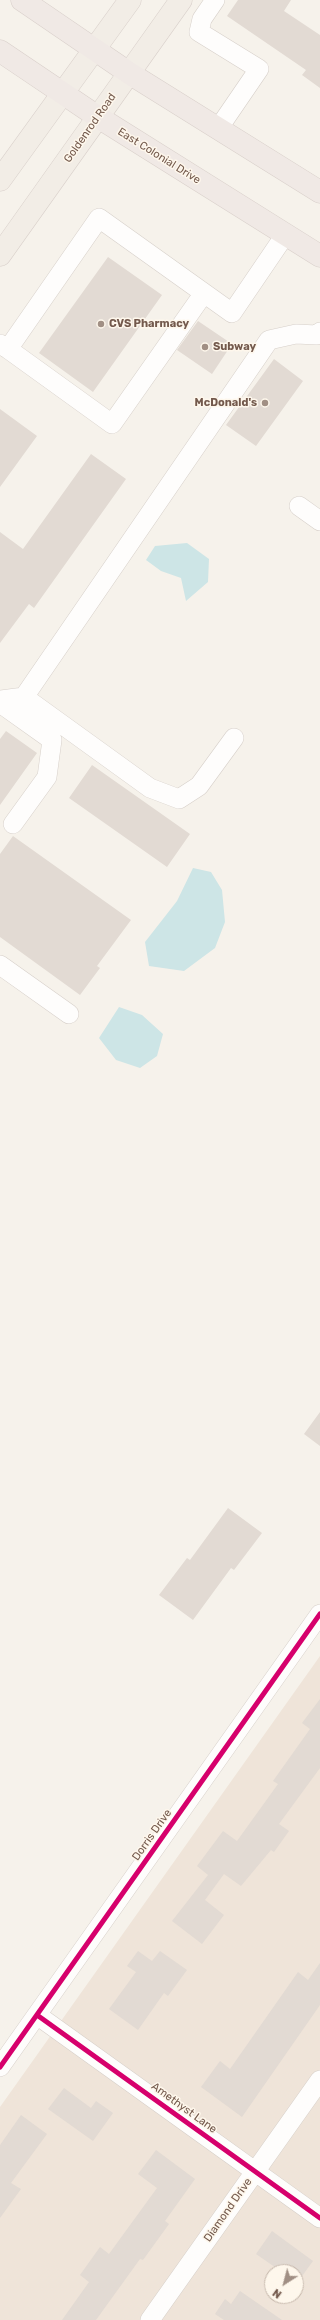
<!DOCTYPE html>
<style>
body{margin:0}
#map{position:relative;width:320px;height:2320px;overflow:hidden;background:#f6f2eb;font-family:Rubik,sans-serif}
canvas{display:block}
.north{position:absolute;left:264px;top:2264px;width:40px;height:40px;box-sizing:border-box;background:#fef7ec;border:1px solid #c6b8ac;border-radius:50%;rotate:216deg;font-size:11px;font-weight:700;line-height:16px;text-align:center;color:#73594c}
.north::after{content:'';display:block;margin:auto;width:14px;height:18px;background:#a18f84;clip-path:polygon(50% 0,100% 100%,50% 72%,0 100%)}
</style>
<div id="map">
<canvas width="320" height="2320"></canvas>
<div class="north">N</div>
</div>
<script>
const ctx = document.querySelector('canvas').getContext('2d');
ctx.lineJoin = 'round';
function fill(path, color) {
  ctx.fillStyle = color;
  ctx.fill(path, 'evenodd');
}
function poly(rows) {
  const path = new Path2D();
  for (const r of rows) {
    path.moveTo(r[0], r[1]);
    for (let i = 2; i < r.length; i += 2) path.lineTo(r[i], r[i + 1]);
  }
  return path;
}
function stroke(path, color, width, dash) {
  ctx.strokeStyle = color;
  ctx.lineWidth = width;
  ctx.lineCap = dash ? 'butt' : 'round';
  ctx.setLineDash(dash || []);
  ctx.stroke(path);
}
function write(font, color, halo, rows, align = 'center') {
  ctx.font = font + ' Rubik,sans-serif';
  ctx.lineWidth = 3;
  ctx.setLineDash([]);
  ctx.textBaseline = 'middle';
  ctx.strokeStyle = halo;
  ctx.fillStyle = color;
  for (const [text, x, y, turn = 0] of rows) {
    ctx.save();
    ctx.translate(x, y);
    ctx.rotate((+turn || 0) * Math.PI / 180);
    ctx.textAlign = isNaN(turn) ? turn : align;
    if (halo) ctx.strokeText(text, 0, 0);
    ctx.fillText(text, 0, 0);
    ctx.restore();
  }
}
fill(poly([
 [320,1656,320,2320,0,2320,0,2107],
 [272,2272,296,2272,296,2296,272,2296]
]), '#efe4d9');
fill(poly([
 [187,543,209,559,208,582,186,601,181,578,161,571,146,560,155,546],
 [193,868,211,872,222,890,225,922,215,948,184,971,149,966,145,942,177,901],
 [119,1007,142,1015,163,1034,157,1056,140,1068,116,1060,99,1038]
]), '#cde5e6');
fill(poly([
 [238,0,291,0,284,11,320,35,320,88,302,75,306,70,227,16],
 [108,257,162,295,93,392,39,353],
 [198,321,232,344,212,374,177,350],
 [274,359,303,381,256,446,226,425],
 [0,409,37,436,0,487],
 [91,454,126,479,34,608,29,604,0,643,0,532,23,549],
 [6,731,37,753,0,805,0,739],
 [92,765,190,834,167,867,69,798],
 [13,836,131,920,97,966,100,968,80,995,0,937,0,854],
 [320,1412,320,1446,304,1434],
 [228,1508,262,1533,234,1570,231,1568,193,1620,159,1595,187,1558,190,1560],
 [320,1699,320,1768,279,1824,289,1831,274,1852,271,1850,241,1886,224,1874,205,1900,224,1915,202,1944,172,1921,208,1875,197,1866,223,1831,237,1841,278,1784,273,1781,310,1729,302,1723],
 [138,1951,152,1961,160,1951,187,1970,168,1996,164,1993,138,2030,109,2009,136,1972,127,1966],
 [320,1963,320,2005,242,2117,201,2087,220,2061,230,2069,298,1972,308,1980],
 [64,2088,91,2108,96,2101,113,2113,93,2141,48,2109],
 [21,2115,47,2134,11,2183,21,2189,0,2218,0,2145],
 [156,2150,195,2179,165,2221,169,2224,143,2260,140,2259,96,2320,62,2320,89,2282,80,2275,100,2247,109,2254,157,2188,138,2174],
 [272,2231,313,2261,297,2283,296,2272,282,2272,256,2254],
 [240,2291,282,2320,224,2320,215,2314,225,2299,231,2304]
]), '#e2dad3');
const minor = poly([
 [215,0,202,19,199,32,259,69,218,129],
 [0,344,8,349,99,218,232,313,285,235],
 [8,349,112,424,204,293],
 [299,506,320,521],
 [24,697,150,788,179,799,199,786,234,738],
 [0,700,24,697,269,340,296,334,317,335,320,332],
 [0,703,52,740,47,777,13,824],
 [0,965,69,1014],
 [37,2015,320,2218],
 [0,2067,320,1614],
 [150,2320,320,2080]
]);
const major = poly([
 [0,180,130,0],
 [0,255,181,0]
]);
const highway = poly([
 [22,0,129,73,320,192],
 [0,51,98,117,320,256]
]);
stroke(minor, '#d6cfc9', 20);
stroke(major, '#d8cfca', 23);
stroke(highway, '#d8cfca', 23);
stroke(minor, '#fefdfc', 19);
stroke(major, '#f2ede6', 22);
stroke(highway, '#f0e9e5', 22);
stroke(poly([
 [37,2015,320,2218],
 [0,2067,320,1614]
]), '#d6006c', 5);
for (const [x, y, r, color] of [
 [101,324,4,"#a18f84"],
 [205,347,4,"#a18f84"],
 [265,403,4,"#a18f84"]
]) {
  const dot = new Path2D();
  dot.arc(x, y, r, 0, 2 * Math.PI);
  ctx.fillStyle = color;
  ctx.fill(dot);
  stroke(dot, '#fef7ec', 1.5);
}
write('11px', '#73594c', '#fef7ec', [
 ["Goldenrod Road",90,128,-55],
 ["East Colonial Drive",159,156,32],
 ["Dorris Drive",152,1835,-55],
 ["Amethyst Lane",184,2108,36],
 ["Diamond Drive",228,2210,-55]
]);
write('bold 11px', '#73594c', '#fef7ec', [
 ["CVS Pharmacy",109,324],
 ["Subway",213,347],
 ["McDonald's",257,403,"right"]
], 'left');
</script>
